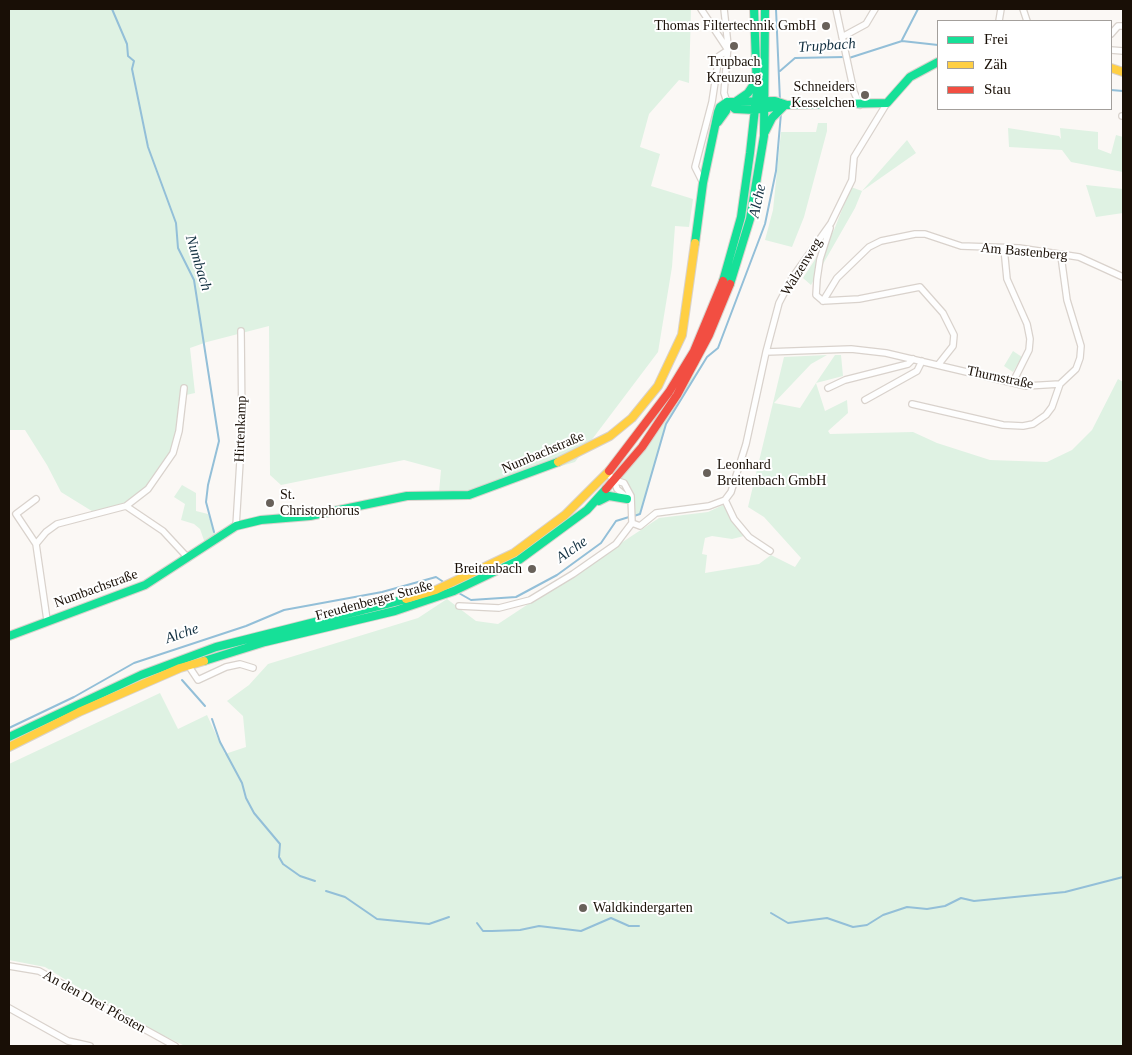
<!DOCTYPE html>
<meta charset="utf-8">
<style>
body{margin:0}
#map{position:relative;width:1132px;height:1055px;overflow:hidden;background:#fbf8f5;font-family:"Times New Roman",serif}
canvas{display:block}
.frame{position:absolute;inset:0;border:10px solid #190f06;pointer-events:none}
.legend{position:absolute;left:937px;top:20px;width:175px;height:90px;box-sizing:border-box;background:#fff;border:1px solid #a39f9b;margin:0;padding:6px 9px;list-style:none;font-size:15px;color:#190f06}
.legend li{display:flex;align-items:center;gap:10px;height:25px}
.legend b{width:25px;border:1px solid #a39f9b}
</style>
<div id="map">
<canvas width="1132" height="1055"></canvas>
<div class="frame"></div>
<ul class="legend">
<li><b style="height:6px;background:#16e098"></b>Frei</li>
<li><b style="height:6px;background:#ffcf43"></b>Zäh</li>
<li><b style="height:6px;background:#f24e42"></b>Stau</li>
</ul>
</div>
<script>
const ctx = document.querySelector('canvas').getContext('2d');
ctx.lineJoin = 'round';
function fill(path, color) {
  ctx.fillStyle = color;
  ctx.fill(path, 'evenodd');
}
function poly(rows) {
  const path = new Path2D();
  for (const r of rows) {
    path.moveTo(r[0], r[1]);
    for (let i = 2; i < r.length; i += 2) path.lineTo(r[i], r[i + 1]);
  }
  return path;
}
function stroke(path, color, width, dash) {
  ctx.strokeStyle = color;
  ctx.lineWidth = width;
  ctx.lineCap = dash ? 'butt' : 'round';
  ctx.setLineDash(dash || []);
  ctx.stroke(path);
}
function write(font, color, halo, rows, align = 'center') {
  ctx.font = font + ' "Times New Roman",serif';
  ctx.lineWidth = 4;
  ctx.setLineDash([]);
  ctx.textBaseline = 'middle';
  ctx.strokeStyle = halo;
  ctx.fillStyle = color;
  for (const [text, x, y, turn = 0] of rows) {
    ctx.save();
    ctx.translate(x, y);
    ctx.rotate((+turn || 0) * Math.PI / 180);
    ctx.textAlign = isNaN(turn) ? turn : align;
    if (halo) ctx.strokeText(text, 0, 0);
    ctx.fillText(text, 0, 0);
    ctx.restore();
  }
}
fill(poly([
 [9,9,691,9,689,83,679,80,649,114,640,147,660,154,651,186,693,199,689,227,675,226,672,267,658,352,575,462,476,491,439,492,441,470,404,460,281,485,270,475,269,326,207,342,190,348,195,393,186,395,173,453,148,489,126,506,95,513,61,492,47,465,25,430,9,430],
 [818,123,827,123,827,131,804,217,792,247,765,240,773,210,781,132,816,132],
 [1008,128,1059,136,1061,139,1060,128,1098,132,1098,149,1111,154,1116,135,1123,137,1123,172,1071,162,1062,150,1009,147],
 [907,140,916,153,862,191,855,208,811,285,803,278,834,230,851,187,862,191],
 [1086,185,1123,189,1123,213,1096,217],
 [1013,351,1022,357,1013,372,1004,366],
 [827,355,811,364,774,403,800,408,816,383,835,355,841,355,843,376,816,383,825,411,847,400,848,413,828,431,830,434,913,432,937,443,990,460,1047,462,1072,450,1092,430,1118,379,1123,382,1123,1046,185,1046,133,1021,45,967,9,960,9,764,160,693,178,729,207,715,225,754,246,747,243,716,227,701,249,685,268,664,418,618,447,599,476,621,498,624,659,518,708,512,723,505,744,536,732,539,712,536,705,538,702,554,707,555,705,573,759,564,771,555,795,567,801,558,764,517,748,507,784,357],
 [707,357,666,424,640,514,631,517,632,507,624,483,614,480,642,447],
 [182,485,196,493,196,511,208,514,217,538,206,546,200,529,194,524,181,520,185,504,174,497]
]), '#dff2e3');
stroke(poly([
 [112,9,127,44,128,56,134,61,132,69,148,147,176,223,178,248,194,280,219,441,208,485,206,502,214,532],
 [776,9,780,101],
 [902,40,918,9],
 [849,58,902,41,938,45],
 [780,71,795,58,844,57],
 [1111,90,1123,91],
 [634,516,640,514,666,424,707,357,718,348,765,224,776,171,781,113],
 [457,592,471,600,516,597,557,575,601,543,616,521,629,517],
 [182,680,205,706],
 [212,719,220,742,242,783,246,798,254,813,280,844,279,857,283,864,300,876,315,881],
 [9,728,74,697,134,663,246,626,284,610,382,592,436,577,445,583],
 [326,891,345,897,377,919,429,924,449,917],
 [771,913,788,923,827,918,853,927,867,925,883,915,907,907,927,909,945,906,961,898,974,901,1065,892,1123,877],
 [477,923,483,931,492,931,520,930,539,926,581,931,611,918,629,926,639,926]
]), '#93bfd8', 2);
const street = poly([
 [701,9,728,50],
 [724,9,728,45,724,93,727,102],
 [836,9,854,92,860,105],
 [1023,9,1027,21],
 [999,21,1001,9],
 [1111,34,1118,26,1123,26],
 [842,37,866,24,875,9],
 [1111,50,1123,51],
 [1122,116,1123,116],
 [703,183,695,167,712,102,719,56,728,50],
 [1004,248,1007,279,1027,324,1030,339,1029,350,1013,382],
 [823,301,837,278,869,247,881,241,915,234,925,234,961,246,1019,248,1079,257,1123,277],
 [823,301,859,299,920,287,943,313,954,335,953,346,938,365],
 [823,301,816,295,817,279,820,259,830,228],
 [766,352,851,349,886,353,1026,386,1060,384,1076,369,1080,358,1081,346,1067,300,1061,256],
 [828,388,845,380,908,364,913,359],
 [865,400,917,371,922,361],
 [912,404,1003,425,1023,426,1033,424,1046,415,1052,407,1060,384],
 [614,480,617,489,629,499],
 [36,499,16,514,36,544],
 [725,500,734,519,749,537,770,551],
 [126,506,163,531,188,558],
 [632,523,640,526,656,513,709,506,725,500,731,492,746,444,766,352,779,303,792,278,831,223,852,180,854,157,887,103],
 [236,526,242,429,241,331],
 [459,606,499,608,530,600,573,574,616,544,632,523,631,496,624,483,614,480,607,473],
 [47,620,36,544,46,532,57,524,126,506,148,489,173,453,179,431,184,388],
 [188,665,198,680,226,667,240,664,253,668],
 [9,966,39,971,175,1046],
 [9,1008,68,1041,90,1046]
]);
const fast = poly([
 [727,102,735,109,754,110,787,105,887,103,910,77,938,62],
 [727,102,775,101,787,105],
 [735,102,748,93,756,81],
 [718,122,726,111,727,102],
 [765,132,772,118,783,107],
 [695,243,703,183,718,112,720,107,727,102],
 [723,281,741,217,750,153,757,91,754,9],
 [730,284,750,219,764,136,765,9],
 [599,501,609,496,627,499],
 [9,636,145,585,236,526,261,520,310,516,407,496,469,495,558,462],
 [204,661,265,642,395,611,454,591,519,560,587,510,606,489],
 [9,737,141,675,216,647,406,599]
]);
const slow = poly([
 [1111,68,1123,72],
 [558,462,610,436,632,418,658,386,682,335,695,243],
 [406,599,436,590,514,553,565,515,609,471],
 [9,747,79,712,180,668,204,661]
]);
const jam = poly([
 [609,471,669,392,694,351,723,281],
 [606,489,642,447,677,395,709,335,730,284]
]);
stroke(street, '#d9d2cc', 8);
stroke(fast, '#d9d2cc', 10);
stroke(slow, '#d9d2cc', 10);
stroke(jam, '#d9d2cc', 10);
stroke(street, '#fefefe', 5.5);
stroke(fast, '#16e098', 8);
stroke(slow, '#ffcf43', 8);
stroke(jam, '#f24e42', 8);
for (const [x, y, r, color] of [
 [826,26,5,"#68615a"],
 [734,46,5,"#68615a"],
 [865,95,5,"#68615a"],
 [707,473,5,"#68615a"],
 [270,503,5,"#68615a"],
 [532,569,5,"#68615a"],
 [583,908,5,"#68615a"]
]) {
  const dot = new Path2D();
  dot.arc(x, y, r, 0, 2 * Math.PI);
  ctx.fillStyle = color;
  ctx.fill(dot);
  stroke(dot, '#fff', 2);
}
write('14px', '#190f06', '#fff', [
 ["Thomas Filtertechnik GmbH",816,26],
 ["Trupbach",734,62,"center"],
 ["Kreuzung",734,78,"center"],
 ["Schneiders",855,87],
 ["Kesselchen",855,103],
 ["Leonhard",717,465,"left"],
 ["Breitenbach GmbH",717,481,"left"],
 ["St.",280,495,"left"],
 ["Christophorus",280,511,"left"],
 ["Breitenbach",522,569],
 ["Waldkindergarten",593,908,"left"]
], 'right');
write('14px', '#190f06', '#fff', [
 ["Am Bastenberg",1024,252,5],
 ["Walzenweg",802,267,-58],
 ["Thurnstraße",1000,378,12],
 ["Hirtenkamp",241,429,-88],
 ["Numbachstraße",543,453,-23],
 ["Numbachstraße",96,589,-20],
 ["Freudenberger Straße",374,601,-15],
 ["An den Drei Pfosten",94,1002,29]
]);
write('italic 15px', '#112f40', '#fff', [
 ["Trupbach",827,46,-4],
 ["Alche",758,201,-78],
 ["Numbach",198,263,73],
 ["Alche",572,550,-35],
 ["Alche",182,634,-19]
]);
</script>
